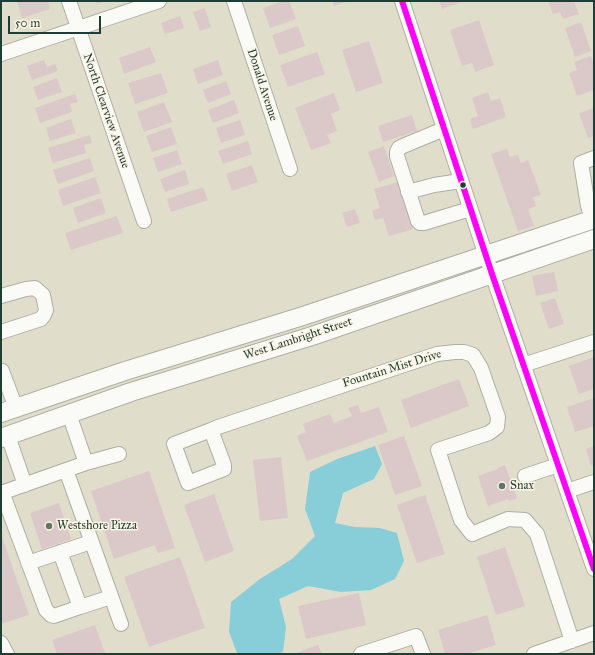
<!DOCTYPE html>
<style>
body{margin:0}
#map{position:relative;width:595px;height:655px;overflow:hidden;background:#e1ddcb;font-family:"IM FELL Great Primer",serif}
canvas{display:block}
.frame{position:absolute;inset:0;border:2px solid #1f3d34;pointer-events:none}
.scale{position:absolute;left:8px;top:16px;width:93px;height:18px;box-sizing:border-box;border:2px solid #1f3d34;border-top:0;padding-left:5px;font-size:12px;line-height:14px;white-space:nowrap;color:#1f3d34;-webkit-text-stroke:3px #fcf5e5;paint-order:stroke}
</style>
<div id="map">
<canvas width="595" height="655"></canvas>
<div class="frame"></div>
<div class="scale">50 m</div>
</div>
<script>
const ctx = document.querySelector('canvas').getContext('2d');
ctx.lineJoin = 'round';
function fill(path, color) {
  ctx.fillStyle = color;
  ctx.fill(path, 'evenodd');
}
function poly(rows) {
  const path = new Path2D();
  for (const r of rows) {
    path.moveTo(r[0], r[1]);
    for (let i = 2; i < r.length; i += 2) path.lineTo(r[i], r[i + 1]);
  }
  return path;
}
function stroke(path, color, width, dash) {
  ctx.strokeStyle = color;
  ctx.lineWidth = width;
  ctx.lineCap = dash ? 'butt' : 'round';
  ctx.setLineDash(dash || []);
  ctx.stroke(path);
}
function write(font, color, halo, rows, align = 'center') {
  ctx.font = font + ' "IM FELL Great Primer",serif';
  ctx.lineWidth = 3;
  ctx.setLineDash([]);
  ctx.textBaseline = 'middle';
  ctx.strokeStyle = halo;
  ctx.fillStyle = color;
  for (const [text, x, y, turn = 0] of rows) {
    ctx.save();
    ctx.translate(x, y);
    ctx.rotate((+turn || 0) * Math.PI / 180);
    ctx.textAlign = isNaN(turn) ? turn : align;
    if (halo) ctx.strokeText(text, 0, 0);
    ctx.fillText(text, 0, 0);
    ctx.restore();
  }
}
fill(poly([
 [375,446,382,464,374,479,343,493,335,523,355,527,380,528,397,533,404,561,395,579,371,590,341,592,308,586,279,599,286,627,283,652,277,654,237,653,229,632,231,602,260,579,292,559,315,536,305,509,310,472,337,459]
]), '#88ced9');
fill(poly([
 [17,1,48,1,50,9,22,18],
 [96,1,105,1,97,4],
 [283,1,289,1,296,19,270,28,263,8],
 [332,1,349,1,334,6],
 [439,1,464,1,442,9],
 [548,1,574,1,579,14,563,19,560,12,553,14],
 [205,8,211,27,200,31,193,12],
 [180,16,184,28,165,34,161,23],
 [479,20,494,65,475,72,472,63,462,66,450,30],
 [581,22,591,51,575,57,565,28],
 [298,26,305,46,279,55,272,35],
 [369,41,383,83,356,92,342,50],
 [150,47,156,62,124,74,119,58],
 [317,52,325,74,288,87,280,65],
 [591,56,594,66,594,90,577,96,569,73,577,70,574,62],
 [44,60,47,67,55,64,58,71,32,80,27,66],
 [218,60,223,75,198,84,193,69],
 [161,73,168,93,135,104,128,83],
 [57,78,62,92,38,100,33,87],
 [226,81,231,94,208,103,203,90],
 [488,92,491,101,500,98,506,117,473,129,470,119,478,116,472,98],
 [334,93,340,110,331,114,337,131,327,135,331,143,311,150,295,108],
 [75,94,78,102,70,104,72,112,40,123,35,108],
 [234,100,239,113,213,123,208,110],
 [164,102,172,122,144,132,137,112],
 [594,108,594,136,588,138,579,113],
 [412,115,417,131,383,142,378,126],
 [71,119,76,133,50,141,46,128],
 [240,120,245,135,221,143,216,128],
 [171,127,177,144,152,152,146,136],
 [90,135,92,143,84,145,86,153,53,163,48,148],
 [248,141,252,154,223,164,218,151],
 [384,146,394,176,379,182,368,152],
 [507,149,510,157,518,155,521,163,528,160,541,195,533,197,536,206,528,209,534,226,518,231,491,154],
 [177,150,182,164,158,172,153,158],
 [90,158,94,171,58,184,53,170],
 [252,165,258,182,232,191,226,174],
 [185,170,189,184,165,192,160,179],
 [95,177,101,193,63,206,58,190],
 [398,182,413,229,389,236,383,218,375,220,372,211,380,208,374,189],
 [203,187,208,200,171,212,167,199],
 [101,198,106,213,78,223,73,208],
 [355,209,360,223,347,227,342,213],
 [117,216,123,233,71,250,65,233],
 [554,272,558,291,536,296,532,276],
 [555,298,564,324,549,329,540,303],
 [594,357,594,389,579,394,569,366],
 [459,379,469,406,411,428,401,400],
 [594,398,594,426,575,432,567,407],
 [358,405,361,413,379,407,388,432,307,461,297,436,306,432,303,424,330,414,334,423,352,416,348,408],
 [404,436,422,486,395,495,378,445],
 [594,446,594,465,591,466,586,449],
 [281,457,288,518,260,521,253,460],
 [505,465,517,498,509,501,508,499,488,506,478,476,498,469,497,468],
 [149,471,175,548,158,553,155,545,114,559,91,491],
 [214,494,234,551,205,562,184,505],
 [425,495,445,554,417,563,397,505],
 [59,503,71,539,42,549,30,513],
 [1,534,29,615,1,624],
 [505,547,525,606,496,615,477,557],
 [180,557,205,628,149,647,124,577],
 [359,593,366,625,306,639,298,606],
 [487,615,496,645,467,654,445,654,438,630],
 [95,625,105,653,57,654,52,640],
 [318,645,322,654,293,654]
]), '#dac9c8');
const minor = poly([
 [69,1,144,221],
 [234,1,290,169],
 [402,1,492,274,594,569],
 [1,54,159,1],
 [444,129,403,146,399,148,397,152,397,156,418,221,420,223,424,223,470,209],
 [408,192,434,185,461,181],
 [592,219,588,206,581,163,594,158],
 [1,296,26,289,35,288,43,295,46,310,44,315,41,319,1,332],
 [523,365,594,342],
 [1,371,2,371,16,408],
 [69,414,86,463,119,454],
 [211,430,224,465,224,469,188,483,174,444,211,430,218,427,437,354,455,352,464,352,473,355,481,368,498,417,497,427,489,433,438,450,461,520,472,534,508,519,525,520,537,534,572,641],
 [8,436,25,485],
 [66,470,121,624],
 [525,476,558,465],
 [567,491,594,482],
 [2,492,46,610,51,615,54,616,80,607,60,552],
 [1,493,86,463],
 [28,563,91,542],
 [80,607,111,597],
 [1,643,7,654],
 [361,654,416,636,423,654],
 [534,654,594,633]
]);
const major = poly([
 [1,413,125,371,303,316,594,219],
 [1,438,131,392,312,336,594,239]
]);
stroke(minor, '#aeafa3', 16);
stroke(major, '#aeafa3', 20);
stroke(minor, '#fafaf7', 14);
stroke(major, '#fafaf7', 18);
stroke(poly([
 [402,1,492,274,594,569]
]), '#f0f', 6);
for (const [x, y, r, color] of [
 [463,185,3.5,"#1f3d34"],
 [502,486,4,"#637569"],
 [49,526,4,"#637569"]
]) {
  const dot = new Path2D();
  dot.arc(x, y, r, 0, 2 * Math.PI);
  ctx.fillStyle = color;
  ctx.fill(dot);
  stroke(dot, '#fcf5e5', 1.5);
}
write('12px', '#1f3d34', '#fcf5e5', [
 ["Donald Avenue",262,85,72],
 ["North Clearview Avenue",106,111,71],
 ["West Lambright Street",298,339,-18],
 ["Fountain Mist Drive",392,369,-17]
]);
write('12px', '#1f3d34', '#fcf5e5', [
 ["Snax",510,486],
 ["Westshore Pizza",57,526]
], 'left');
</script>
